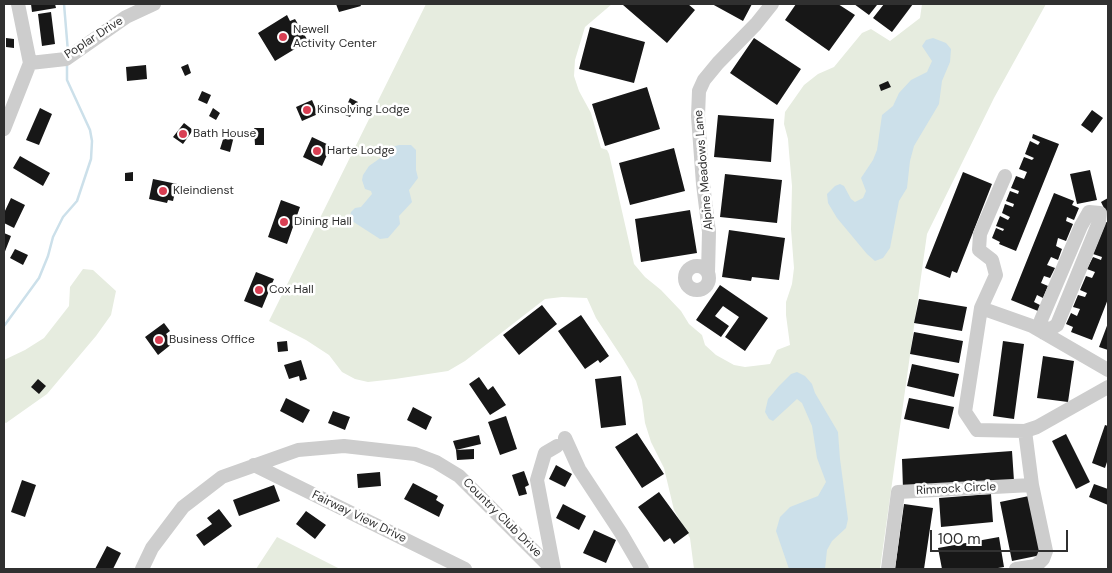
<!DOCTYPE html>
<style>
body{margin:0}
#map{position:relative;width:1112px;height:573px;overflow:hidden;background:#fff;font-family:"DM Sans",sans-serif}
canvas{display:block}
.frame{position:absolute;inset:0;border:5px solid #303030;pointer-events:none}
.scale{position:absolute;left:930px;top:530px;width:138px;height:22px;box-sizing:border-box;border:2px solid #303030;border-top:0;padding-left:6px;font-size:15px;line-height:18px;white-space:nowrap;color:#303030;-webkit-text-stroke:4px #fff;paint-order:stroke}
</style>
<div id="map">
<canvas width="1112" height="573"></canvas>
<div class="frame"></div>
<div class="scale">100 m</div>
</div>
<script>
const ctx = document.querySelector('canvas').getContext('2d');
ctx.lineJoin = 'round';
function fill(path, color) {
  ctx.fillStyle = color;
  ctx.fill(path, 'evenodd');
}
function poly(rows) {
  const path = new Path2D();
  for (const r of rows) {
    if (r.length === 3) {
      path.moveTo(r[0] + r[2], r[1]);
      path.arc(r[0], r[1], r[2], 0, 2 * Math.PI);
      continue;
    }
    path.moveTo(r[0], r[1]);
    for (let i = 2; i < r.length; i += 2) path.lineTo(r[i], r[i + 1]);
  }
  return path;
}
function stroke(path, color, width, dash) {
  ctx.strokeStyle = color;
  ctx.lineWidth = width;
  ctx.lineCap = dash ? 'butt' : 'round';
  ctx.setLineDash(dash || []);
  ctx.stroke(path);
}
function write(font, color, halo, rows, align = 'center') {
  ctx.font = font + ' "DM Sans",sans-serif';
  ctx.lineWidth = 5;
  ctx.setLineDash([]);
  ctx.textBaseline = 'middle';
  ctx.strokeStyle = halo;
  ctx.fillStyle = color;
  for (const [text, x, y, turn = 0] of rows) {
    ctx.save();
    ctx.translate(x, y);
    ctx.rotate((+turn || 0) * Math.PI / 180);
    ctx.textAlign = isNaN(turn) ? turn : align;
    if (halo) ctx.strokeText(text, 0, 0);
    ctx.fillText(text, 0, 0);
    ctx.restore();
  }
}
fill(poly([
 [426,4,612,4,585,27,575,60,574,76,579,91,591,113,601,148,607,150,609,154,634,264,645,277,661,290,681,311,689,324,702,335,705,345,716,355,734,365,745,367,770,364,777,350,790,345,786,315,786,302,792,284,794,268,791,229,792,186,789,152,788,139,784,124,785,112,804,85,818,74,834,67,862,33,871,29,890,41,920,18,922,4,1046,4,994,98,927,234,880,569,694,569,690,538,674,510,664,468,651,442,645,423,642,400,636,381,623,359,596,318,587,298,562,297,545,299,465,361,448,371,395,379,368,382,355,379,342,372,329,355,306,340,269,321],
 [83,269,93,270,116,291,111,315,96,336,47,394,6,423,4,422,4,360,25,350,44,338,69,306,70,287],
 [277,537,340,569,256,569]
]), '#e6ecdf');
fill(poly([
 [933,38,946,43,951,49,950,62,942,81,939,104,914,146,910,161,907,188,899,201,890,248,883,258,875,261,867,254,837,218,828,203,827,194,835,186,840,184,844,186,851,199,855,202,863,198,866,191,861,178,873,160,877,150,882,115,893,106,899,93,911,80,927,72,932,61,922,46,926,40],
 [399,145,411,145,416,150,416,170,418,178,409,190,412,202,399,216,400,224,388,238,380,239,352,221,350,217,351,212,355,208,361,207,372,194,371,191,365,189,362,180,363,175,369,166,386,154,392,147],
 [797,372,805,376,812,384,815,393,838,432,840,459,848,519,846,528,832,541,827,550,825,569,789,569,776,531,780,517,790,507,818,496,826,482,817,458,812,426,802,403,797,399,773,421,769,419,765,412,768,399,779,386,791,374]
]), '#cce0ea');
stroke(poly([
 [64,4,68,52],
 [4,326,39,278,48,256,53,237,63,217,77,201,91,159,92,141,90,130,67,80,67,65]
]), '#cce0ea', 2.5);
fill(poly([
 [31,4,55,4,56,8,32,12],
 [336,4,360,4,361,6,339,12],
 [625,4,688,4,695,10,667,43,623,5],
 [712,4,752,4,743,21],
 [796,4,838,4,855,15,829,51,785,20],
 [854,4,875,4,877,5,869,15],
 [884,4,913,4,892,32,873,18],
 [51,12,55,44,42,46,38,14],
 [287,15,290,21,295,19,308,41,275,61,258,33],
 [590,27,645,42,634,83,579,69],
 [6,38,14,39,14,48,6,47],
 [754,38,801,69,777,105,730,73],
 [188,64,191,73,185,76,181,67],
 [146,65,147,79,127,81,126,67],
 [888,81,891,87,881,91,879,85],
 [647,87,660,129,605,146,592,104],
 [202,91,211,95,207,104,198,100],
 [350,98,358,102,350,117,343,114],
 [312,100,318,114,302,121,296,107],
 [40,108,52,114,39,145,26,140],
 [213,108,220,113,216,120,209,116],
 [1092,110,1103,118,1092,133,1081,125],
 [718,115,774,119,771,162,714,157],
 [184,123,193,130,183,144,173,137],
 [254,128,264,128,264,145,255,145],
 [226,130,235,132,230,152,220,149],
 [1033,134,1059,144,1016,251,999,244,1000,242,992,238,996,228,1003,231,1004,229,996,226,1000,216,1008,220,1010,217,1002,213,1005,204,1013,207,1014,204,1006,201,1010,191,1018,194,1019,191,1011,188,1016,176,1024,179,1027,172,1019,169,1024,157,1032,160,1034,158,1025,154,1030,141,1038,145,1040,142,1032,138],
 [312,137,331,146,322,166,303,157],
 [674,148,685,191,630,205,619,163],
 [20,156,50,173,43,186,13,168],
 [1090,170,1097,200,1077,204,1070,174],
 [133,172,133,181,125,181,125,173],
 [963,172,992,184,957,273,952,271,950,278,925,268],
 [725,174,782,180,777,223,720,217],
 [153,179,177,184,173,201,168,200,167,203,149,199],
 [1054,193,1074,201,1072,205,1079,208,1074,220,1067,217,1066,221,1073,224,1066,241,1058,238,1056,246,1062,249,1058,260,1051,257,1047,265,1055,268,1050,278,1044,276,1041,283,1048,286,1043,298,1037,295,1034,302,1040,305,1038,311,1011,300],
 [11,198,25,205,14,228,4,223,4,213],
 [1108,198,1108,216,1101,202],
 [281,200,300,207,287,244,268,237],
 [690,210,697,253,641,262,635,219],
 [1106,222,1108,223,1108,299,1092,340,1071,332,1073,327,1066,324,1071,313,1077,316,1080,309,1073,307,1078,295,1085,297,1087,293,1080,290,1086,276,1092,278,1095,272,1087,269,1093,257,1101,260,1102,257,1093,254],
 [729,230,785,238,779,280,752,277,751,281,722,277],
 [4,233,11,236,4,254],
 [15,249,28,255,23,265,10,258],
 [256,272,274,279,262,308,244,301],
 [720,285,768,318,745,351,725,337,739,317,723,306,715,316,729,326,721,337,696,320],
 [919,299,967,307,962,331,914,323],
 [542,305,557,324,519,355,503,335],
 [581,315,609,356,600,363,598,360,585,369,558,331],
 [164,323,170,331,166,334,173,343,158,355,145,337],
 [1108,323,1108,350,1099,347],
 [914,332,963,341,959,363,910,354],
 [287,341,288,351,278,352,277,342],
 [1003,341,1024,344,1014,419,993,416],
 [1043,356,1074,361,1068,402,1037,398],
 [301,360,307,379,300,381,299,376,289,379,284,365],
 [912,364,959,374,954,397,907,386],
 [621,376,626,425,601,428,595,379],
 [479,377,488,390,493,386,506,405,490,415,469,384],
 [38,379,46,386,39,394,31,387],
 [286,398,310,410,303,423,280,411],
 [909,398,954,407,949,429,904,419],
 [413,407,432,417,426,430,407,420],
 [333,411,350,417,345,430,328,423],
 [506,416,517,449,500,455,488,422],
 [1105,425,1108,426,1108,459,1105,468,1092,463],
 [637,433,664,474,642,488,615,447],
 [1066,434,1090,482,1076,489,1052,441],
 [479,435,481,444,456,450,453,441],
 [474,449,474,459,457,460,456,450],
 [1012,451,1014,481,903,489,902,459],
 [556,465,572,474,565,487,549,479],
 [524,471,529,485,525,487,527,494,519,496,512,475],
 [380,472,381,486,358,488,357,474],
 [22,480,36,485,25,517,11,512],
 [413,483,438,496,436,500,444,505,439,517,404,499],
 [1094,484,1108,489,1108,505,1089,497],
 [274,485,280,501,239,516,233,500],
 [659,492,689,533,674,544,670,538,664,542,638,507],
 [991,494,993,522,941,527,939,498],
 [1029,496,1041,555,1012,561,1000,502],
 [563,504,586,516,579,530,556,518],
 [904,504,933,508,924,569,895,569],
 [219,509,232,526,204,546,196,535,212,524,207,518],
 [306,511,326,525,315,539,296,524],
 [594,530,616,540,606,563,583,553],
 [999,537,1004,567,992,569,942,569,938,548],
 [107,546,121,553,113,569,95,569]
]), '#171717');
stroke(poly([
 [30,63,66,59,126,17,154,4],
 [4,129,30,63,18,4],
 [1089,212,1100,213,1099,222,1057,325,1044,333,1041,320,1081,226,1089,212],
 [697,278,12],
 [708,273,709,232,703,184,698,116,699,91,704,80,718,63,756,24,772,4],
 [981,308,996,275,992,260,979,250,980,234,1005,176],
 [1108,370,1032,326,981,308,965,412,977,430,1025,431,1037,427,1108,387],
 [565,438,579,469,621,533,642,569],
 [254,465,465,569],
 [142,569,152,548,183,507,222,477,298,450,344,446,415,454,436,462,459,476,552,569],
 [554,569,537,480,545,453,557,446],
 [888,569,898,492,1032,485],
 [1016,569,1036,566,1043,559,1046,551,1032,485,1025,431]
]), '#cdcdcd', 14);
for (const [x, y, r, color] of [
 [283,37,5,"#d93f53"],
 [307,110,5,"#d93f53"],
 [183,134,5,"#d93f53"],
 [317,151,5,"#d93f53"],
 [163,191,5,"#d93f53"],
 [284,222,5,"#d93f53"],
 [259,290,5,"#d93f53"],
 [159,340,5,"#d93f53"]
]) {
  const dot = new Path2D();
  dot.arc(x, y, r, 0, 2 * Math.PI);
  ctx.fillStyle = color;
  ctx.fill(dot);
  stroke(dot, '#fff', 2);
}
write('12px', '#303030', '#fff', [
 ["Newell",293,30],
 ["Activity Center",293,44],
 ["Kinsolving Lodge",317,110],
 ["Bath House",193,134],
 ["Harte Lodge",327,151],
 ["Kleindienst",173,191],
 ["Dining Hall",294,222],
 ["Cox Hall",269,290],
 ["Business Office",169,340]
], 'left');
write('12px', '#303030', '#fff', [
 ["Poplar Drive",94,38,-33],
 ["Alpine Meadows Lane",704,170,-95],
 ["Rimrock Circle",956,489,-3],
 ["Fairway View Drive",359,517,26],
 ["Country Club Drive",502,518,45]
]);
</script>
